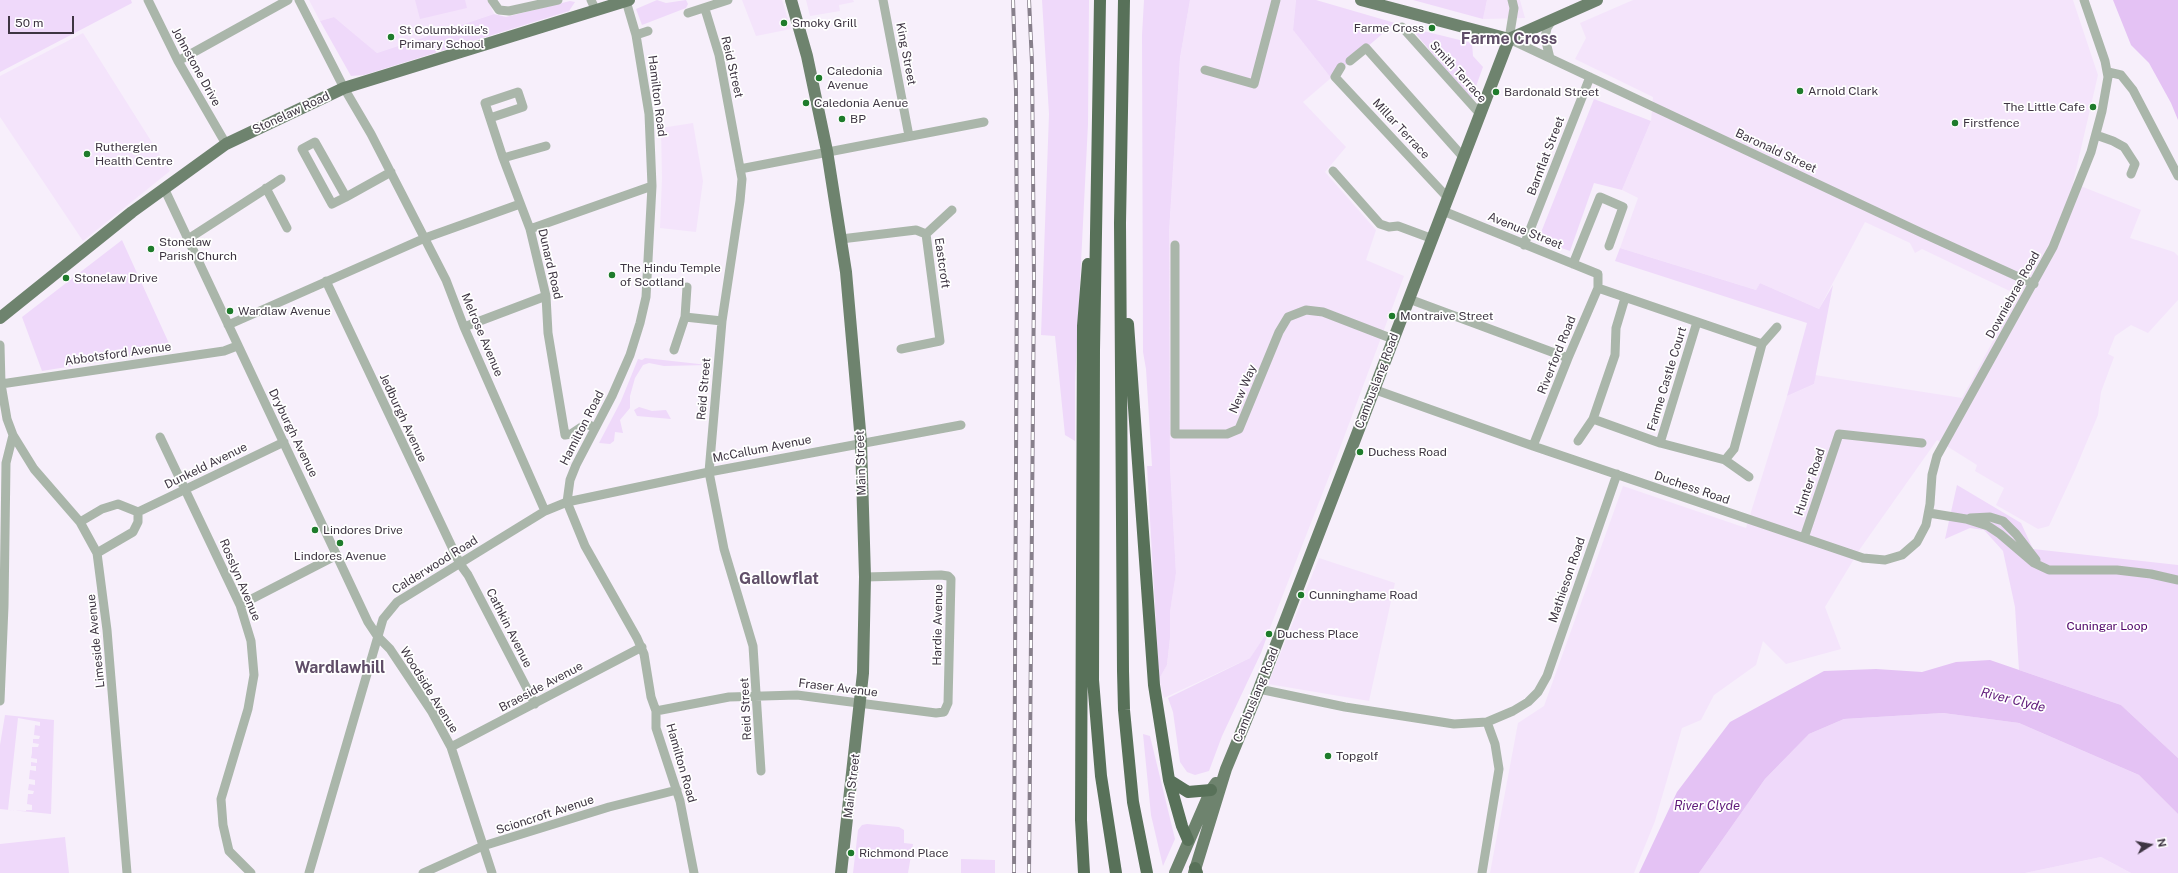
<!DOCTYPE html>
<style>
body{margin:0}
#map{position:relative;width:2178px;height:873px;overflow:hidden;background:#f7effb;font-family:"Public Sans",sans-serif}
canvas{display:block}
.north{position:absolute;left:2130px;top:825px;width:40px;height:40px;-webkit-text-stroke:3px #fff;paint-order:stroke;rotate:79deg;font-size:11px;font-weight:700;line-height:16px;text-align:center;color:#3e3542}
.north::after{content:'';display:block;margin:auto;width:14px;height:18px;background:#3e3542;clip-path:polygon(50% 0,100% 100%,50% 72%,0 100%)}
.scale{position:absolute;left:8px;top:16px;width:66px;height:18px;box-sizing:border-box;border:2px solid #3e3542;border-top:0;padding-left:5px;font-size:12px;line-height:14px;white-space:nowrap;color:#3e3542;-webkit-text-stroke:3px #fff;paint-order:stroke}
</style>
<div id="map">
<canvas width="2178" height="873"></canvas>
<div class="north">N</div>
<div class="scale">50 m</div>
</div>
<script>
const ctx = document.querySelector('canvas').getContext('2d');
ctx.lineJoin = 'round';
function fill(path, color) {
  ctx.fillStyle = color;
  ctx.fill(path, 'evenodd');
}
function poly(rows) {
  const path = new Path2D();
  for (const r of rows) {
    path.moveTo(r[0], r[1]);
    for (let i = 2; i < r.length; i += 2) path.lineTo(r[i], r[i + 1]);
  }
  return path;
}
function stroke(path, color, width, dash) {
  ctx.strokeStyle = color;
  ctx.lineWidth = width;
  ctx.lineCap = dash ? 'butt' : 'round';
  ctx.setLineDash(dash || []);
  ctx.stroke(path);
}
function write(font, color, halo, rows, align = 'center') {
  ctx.font = font + ' "Public Sans",sans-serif';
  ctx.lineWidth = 3.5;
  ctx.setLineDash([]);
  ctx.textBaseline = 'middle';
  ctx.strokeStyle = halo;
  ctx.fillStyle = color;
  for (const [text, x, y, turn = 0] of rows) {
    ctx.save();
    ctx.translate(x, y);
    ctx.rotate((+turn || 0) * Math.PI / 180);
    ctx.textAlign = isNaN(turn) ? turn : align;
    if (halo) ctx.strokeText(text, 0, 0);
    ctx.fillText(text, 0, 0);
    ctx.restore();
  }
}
fill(poly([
 [309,0,488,0,494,14,377,53,334,17,320,21],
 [742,0,782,0,791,29,756,36],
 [806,0,853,0,854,2,839,5,840,11,810,16],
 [1190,0,1296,0,1293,30,1331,78,1303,102,1346,147,1325,172,1376,230,1366,260,1404,276,1337,456,1270,628,1250,658,1164,698,1159,679,1167,665,1170,638,1170,612,1176,573,1170,467,1169,233,1180,58],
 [1487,0,1520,0,1525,18,1483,19],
 [1633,0,2073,0,2098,75,2073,183,2141,210,2130,238,2174,252,2178,256,2178,300,2148,333,2131,325,2115,336,2108,354,2114,357,2101,392,2098,415,2075,470,2049,526,2038,529,1996,505,2004,488,1975,471,1977,465,1937,440,1860,549,1825,607,1841,649,1786,664,1763,641,1756,665,1714,695,1701,720,1682,728,1655,821,1634,873,1490,873,1518,723,1544,706,1623,486,1746,528,1787,396,1814,384,1815,375,1962,398,2018,295,1922,249,1915,253,1910,243,1865,222,1819,309,1760,283,1756,290,1620,248,1638,198,1622,190,1651,121,1653,97,1575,59,1586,38,1580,23],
 [83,33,170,171,83,241,0,117,0,76],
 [693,123,703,181,696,232,660,228,662,178,661,128],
 [1319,558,1395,583,1369,701,1268,684],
 [2101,857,2131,873,2025,873]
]), '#f4e4fb');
fill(poly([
 [0,0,131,0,132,3,0,72],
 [415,0,465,0,467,8,420,19],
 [657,0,666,3,686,0,688,4,686,8,642,25,636,9],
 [1042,0,1089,0,1088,124,1075,382,1075,441,1065,435,1055,336,1041,335,1049,114],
 [1144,0,1190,0,1180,58,1169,233,1170,467,1176,573,1170,612,1170,638,1167,665,1159,679,1147,466,1152,466,1146,369,1143,352,1142,35],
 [1296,0,1316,0,1395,23,1331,78,1293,30],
 [1413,0,1487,0,1483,19],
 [570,1,575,2,569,11,364,75,351,76,320,21,334,17,377,53,494,14,506,17],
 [1411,28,1472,43,1473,56,1483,67,1471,100],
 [1594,99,1651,121,1622,190,1594,183,1570,251,1538,240],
 [122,240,172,350,42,371,22,317],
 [1620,248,1756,290,1760,283,1819,309,1833,285,1814,384,1787,396,1807,323,1615,261],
 [645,358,708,365,664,366,649,363,643,365,635,378,630,396,630,408,620,420,623,433,615,432,614,441,610,444,599,443,621,401,638,359,642,360],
 [639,407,652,411,666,410,671,419,637,416,634,410],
 [1957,485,2021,523,2033,549,2178,565,2178,758,2121,705,2019,670,2015,607,2003,551,1984,530,1970,528,1945,539],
 [1270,628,1261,653,1222,736,1209,771,1195,775,1187,772,1180,762,1173,712,1168,698,1250,658],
 [1943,713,2019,723,2139,775,2178,814,2178,873,2131,873,2101,857,2025,873,1699,873,1765,779,1809,734,1844,719],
 [5,715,54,720,51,814,0,809,0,745],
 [18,718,40,722,40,726,35,725,34,735,40,736,39,739,33,739,33,743,39,744,38,747,32,747,32,753,31,758,37,759,37,763,31,762,31,766,36,766,36,771,30,770,29,779,35,780,35,785,29,784,28,790,34,791,33,794,28,794,27,804,32,805,32,810,26,810,26,811,8,810],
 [1143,734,1150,736,1175,839,1163,866,1151,815],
 [867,824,899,827,904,830,904,843,913,844,908,873,853,873,858,830,862,825],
 [65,837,69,873,0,873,0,844],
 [961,859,995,860,995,873,961,873]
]), '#efd9fa');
fill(poly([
 [2113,0,2178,0,2178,120,2171,103,2149,63,2131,45],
 [1990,660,2121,705,2178,758,2178,814,2139,775,2019,723,1943,713,1844,719,1809,734,1765,779,1699,873,1639,873,1677,792,1730,722,1824,671,1876,669,1922,672,1956,662]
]), '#e4c2f4');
stroke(poly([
 [148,0,178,61,226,144],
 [299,0,344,88,371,134,446,280,464,327,545,511],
 [492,0,499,10,509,11,558,0],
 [591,0,596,11],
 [883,0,909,136],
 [1512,0,1514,8,1509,39,1922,233,2034,284],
 [626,1,636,35,649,114,652,186,646,297,640,323,630,355,612,396,576,465,570,480,567,502,585,546,637,638,644,654,651,697,656,711,656,728,680,801,694,873],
 [705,9,719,55,742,179,740,201,722,321,709,472,724,549,753,646,761,771],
 [688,13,728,0],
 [1402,27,1481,115],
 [636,35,648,31],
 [1550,58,1545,38,1547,28,1553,19],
 [178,61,288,0],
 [1350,61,1366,48,1464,158],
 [1341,67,1335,77,1448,198],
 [1205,70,1254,84,1276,0],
 [2108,72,2121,75,2133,90,2178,176],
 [490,118,523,107,518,92,485,103,503,158,530,229,546,296,548,333,565,435,571,434,586,424,594,427],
 [2096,135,2113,141,2124,147,2135,164,2131,174],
 [503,158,546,146],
 [740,169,984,122],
 [1333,171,1380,224,1389,227,1398,226,1433,239],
 [164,188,368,622,378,637,390,649,432,712,451,747,492,873],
 [266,188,287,228],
 [346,197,315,142,302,149,332,204,346,197,391,172],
 [1443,211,1598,274,1598,288,1568,358,1533,446],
 [530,229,652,186],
 [926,234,952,210],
 [188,239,281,179],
 [841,239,916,230,926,234,940,341,901,349],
 [1175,245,1175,434,1227,434,1239,429,1279,332,1288,317,1306,310,1323,312,1393,339],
 [1524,245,1590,77],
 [1573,264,1600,197,1623,207,1609,246],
 [326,281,460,564,468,575,535,704],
 [1598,288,1762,344,1777,327],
 [1409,299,1568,358],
 [685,317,722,321],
 [228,325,425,238,520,204],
 [464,327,546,296],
 [0,345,1,384,7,419,13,435,34,469,80,522,97,553,107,630,127,873],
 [674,350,685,317,687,287],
 [1,384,224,351,237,346],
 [1373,389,1533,446,1863,558,1885,560,1902,555,1917,542,1926,525,1930,504,1932,475,1937,456,2053,247,2091,152,2102,111,2108,77,2105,61,2084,0],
 [1593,419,1660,443,1697,322],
 [160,437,240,605,251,641,254,675,248,709,221,799,223,825,229,851,251,873],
 [1578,441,1593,419,1615,355,1616,328,1625,298],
 [1660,443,1725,460,1734,449,1762,344],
 [1725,460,1749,477],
 [1929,513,1966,519,1988,526,2000,534,2034,563,2049,570,2117,570,2151,574,2178,580],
 [1970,518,1990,517,2003,521,2016,534,2036,560],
 [80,522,102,509,118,504,138,512,284,442],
 [1804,538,1839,434,1922,443],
 [97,553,133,532,138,522,138,512],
 [240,605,337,555],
 [1259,689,1345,707,1454,724,1487,722,1513,711,1528,702,1538,692,1547,676,1617,474],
 [0,701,4,606,6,463,13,435],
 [656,711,729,697,797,695,936,713,944,712,948,703,951,579,948,576,941,575,865,577],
 [451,747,642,647],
 [309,873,383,619,397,602,545,511,567,502,709,472,961,425],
 [423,873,483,846,609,807,677,790],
 [1482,873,1499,769,1495,744,1487,722]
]), '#aab6aa', 9);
stroke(poly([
 [791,0,807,56,827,151,846,272,861,442,865,577,863,673,841,873],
 [1361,0,1509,39],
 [1509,39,1597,0],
 [0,318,132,212,226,144,344,88,629,0],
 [1175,873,1211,790,1216,783],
 [1194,873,1226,769,1259,689,1509,39]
]), '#6e836e', 12);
stroke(poly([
 [1100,0,1094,350,1093,680,1101,776,1116,873],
 [1124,0,1120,223,1123,671,1124,710,1133,802,1147,873],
 [1128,324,1154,685,1169,780,1182,826,1188,840],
 [1169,780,1188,792,1211,790],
 [1195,868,1197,873],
 [1084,873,1081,820,1083,326,1088,264]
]), '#587159', 12);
const rail = poly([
 [1013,0,1016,92,1017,261,1014,873],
 [1029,0,1032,63,1034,280,1029,873]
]);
stroke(rail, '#877f8b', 4);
stroke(rail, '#fff', 2.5, [8]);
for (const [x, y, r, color] of [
 [784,23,4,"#1e7b2b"],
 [1432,28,4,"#1e7b2b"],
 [391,37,4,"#1e7b2b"],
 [819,78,4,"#1e7b2b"],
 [1800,91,4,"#1e7b2b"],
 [1496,92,4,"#1e7b2b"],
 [806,103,4,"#1e7b2b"],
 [2093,107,4,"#1e7b2b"],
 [842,119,4,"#1e7b2b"],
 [1955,123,4,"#1e7b2b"],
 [87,154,4,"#1e7b2b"],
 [151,249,4,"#1e7b2b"],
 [612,275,4,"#1e7b2b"],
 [66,278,4,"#1e7b2b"],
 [230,311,4,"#1e7b2b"],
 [1392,316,4,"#1e7b2b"],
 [1360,452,4,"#1e7b2b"],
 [315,530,4,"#1e7b2b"],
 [340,543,4,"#1e7b2b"],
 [1301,595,4,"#1e7b2b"],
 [1269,634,4,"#1e7b2b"],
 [1328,756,4,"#1e7b2b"],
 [851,853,4,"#1e7b2b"]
]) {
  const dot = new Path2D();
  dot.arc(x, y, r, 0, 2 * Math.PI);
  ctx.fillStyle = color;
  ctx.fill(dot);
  stroke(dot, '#fff', 1.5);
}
write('12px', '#3e3542', '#fff', [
 ["Smoky Grill",792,23],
 ["Farme Cross",1424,28,"right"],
 ["St Columbkille's",399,30],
 ["Primary School",399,44],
 ["Caledonia",827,71],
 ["Avenue",827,85],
 ["Arnold Clark",1808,91],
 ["Bardonald Street",1504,92],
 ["Caledonia Aenue",814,103],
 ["The Little Cafe",2085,107,"right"],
 ["BP",850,119],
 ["Firstfence",1963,123],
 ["Rutherglen",95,147],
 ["Health Centre",95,161],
 ["Stonelaw",159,242],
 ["Parish Church",159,256],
 ["The Hindu Temple",620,268],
 ["of Scotland",620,282],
 ["Stonelaw Drive",74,278],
 ["Wardlaw Avenue",238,311],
 ["Montraive Street",1400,316],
 ["Duchess Road",1368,452],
 ["Lindores Drive",323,530],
 ["Lindores Avenue",340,556,"center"],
 ["Cunninghame Road",1309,595],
 ["Duchess Place",1277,634],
 ["Topgolf",1336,756],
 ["Richmond Place",859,853]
], 'left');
write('12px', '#3e3542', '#fff', [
 ["King Street",906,54,79],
 ["Johnstone Drive",196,67,61],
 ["Reid Street",732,67,77],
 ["Smith Terrace",1458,72,48],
 ["Hamilton Road",657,96,83],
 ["Stonelaw Road",291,113,-25],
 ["Millar Terrace",1401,129,47],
 ["Baronald Street",1776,151,25],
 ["Barnflat Street",1546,156,-69],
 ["Avenue Street",1525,231,22],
 ["Eastcroft",942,263,82],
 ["Dunard Road",550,264,77],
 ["Downiebrae Road",2013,295,-61],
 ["Melrose Avenue",482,335,67],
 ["Abbotsford Avenue",118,354,-8],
 ["Riverford Road",1557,355,-68],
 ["Farme Castle Court",1667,379,-73],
 ["Cambuslang Road",1377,381,-69],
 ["Reid Street",704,389,-85],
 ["New Way",1243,389,-67],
 ["Jedburgh Avenue",403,418,65],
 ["Hamilton Road",582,428,-63],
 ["Dryburgh Avenue",293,433,64],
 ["McCallum Avenue",762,449,-11],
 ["Main Street",861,463,-92],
 ["Dunkeld Avenue",206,466,-26],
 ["Hunter Road",1810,482,-71],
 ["Duchess Road",1692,488,19],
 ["Calderwood Road",435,565,-32],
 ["Rosslyn Avenue",240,580,67],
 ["Mathieson Road",1567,580,-71],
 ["Hardie Avenue",938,625,-89],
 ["Cathkin Avenue",509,628,63],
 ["Limeside Avenue",96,641,-96],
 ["Braeside Avenue",541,687,-28],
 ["Fraser Avenue",838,688,7],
 ["Woodside Avenue",429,690,58],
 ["Cambuslang Road",1256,695,-68],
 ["Reid Street",746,709,-93],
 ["Hamilton Road",681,763,74],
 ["Main Street",852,786,-83],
 ["Scioncroft Avenue",545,815,-18]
]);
write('12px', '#4d0066', '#fff', [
 ["Cuningar Loop",2107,626]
]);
write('italic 13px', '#5f1a7a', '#fff', [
 ["River Clyde",2013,700,14],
 ["River Clyde",1707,806]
]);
write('bold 16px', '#604e68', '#fff', [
 ["Farme Cross",1509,39],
 ["Gallowflat",779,579],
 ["Wardlawhill",340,668]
]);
</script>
